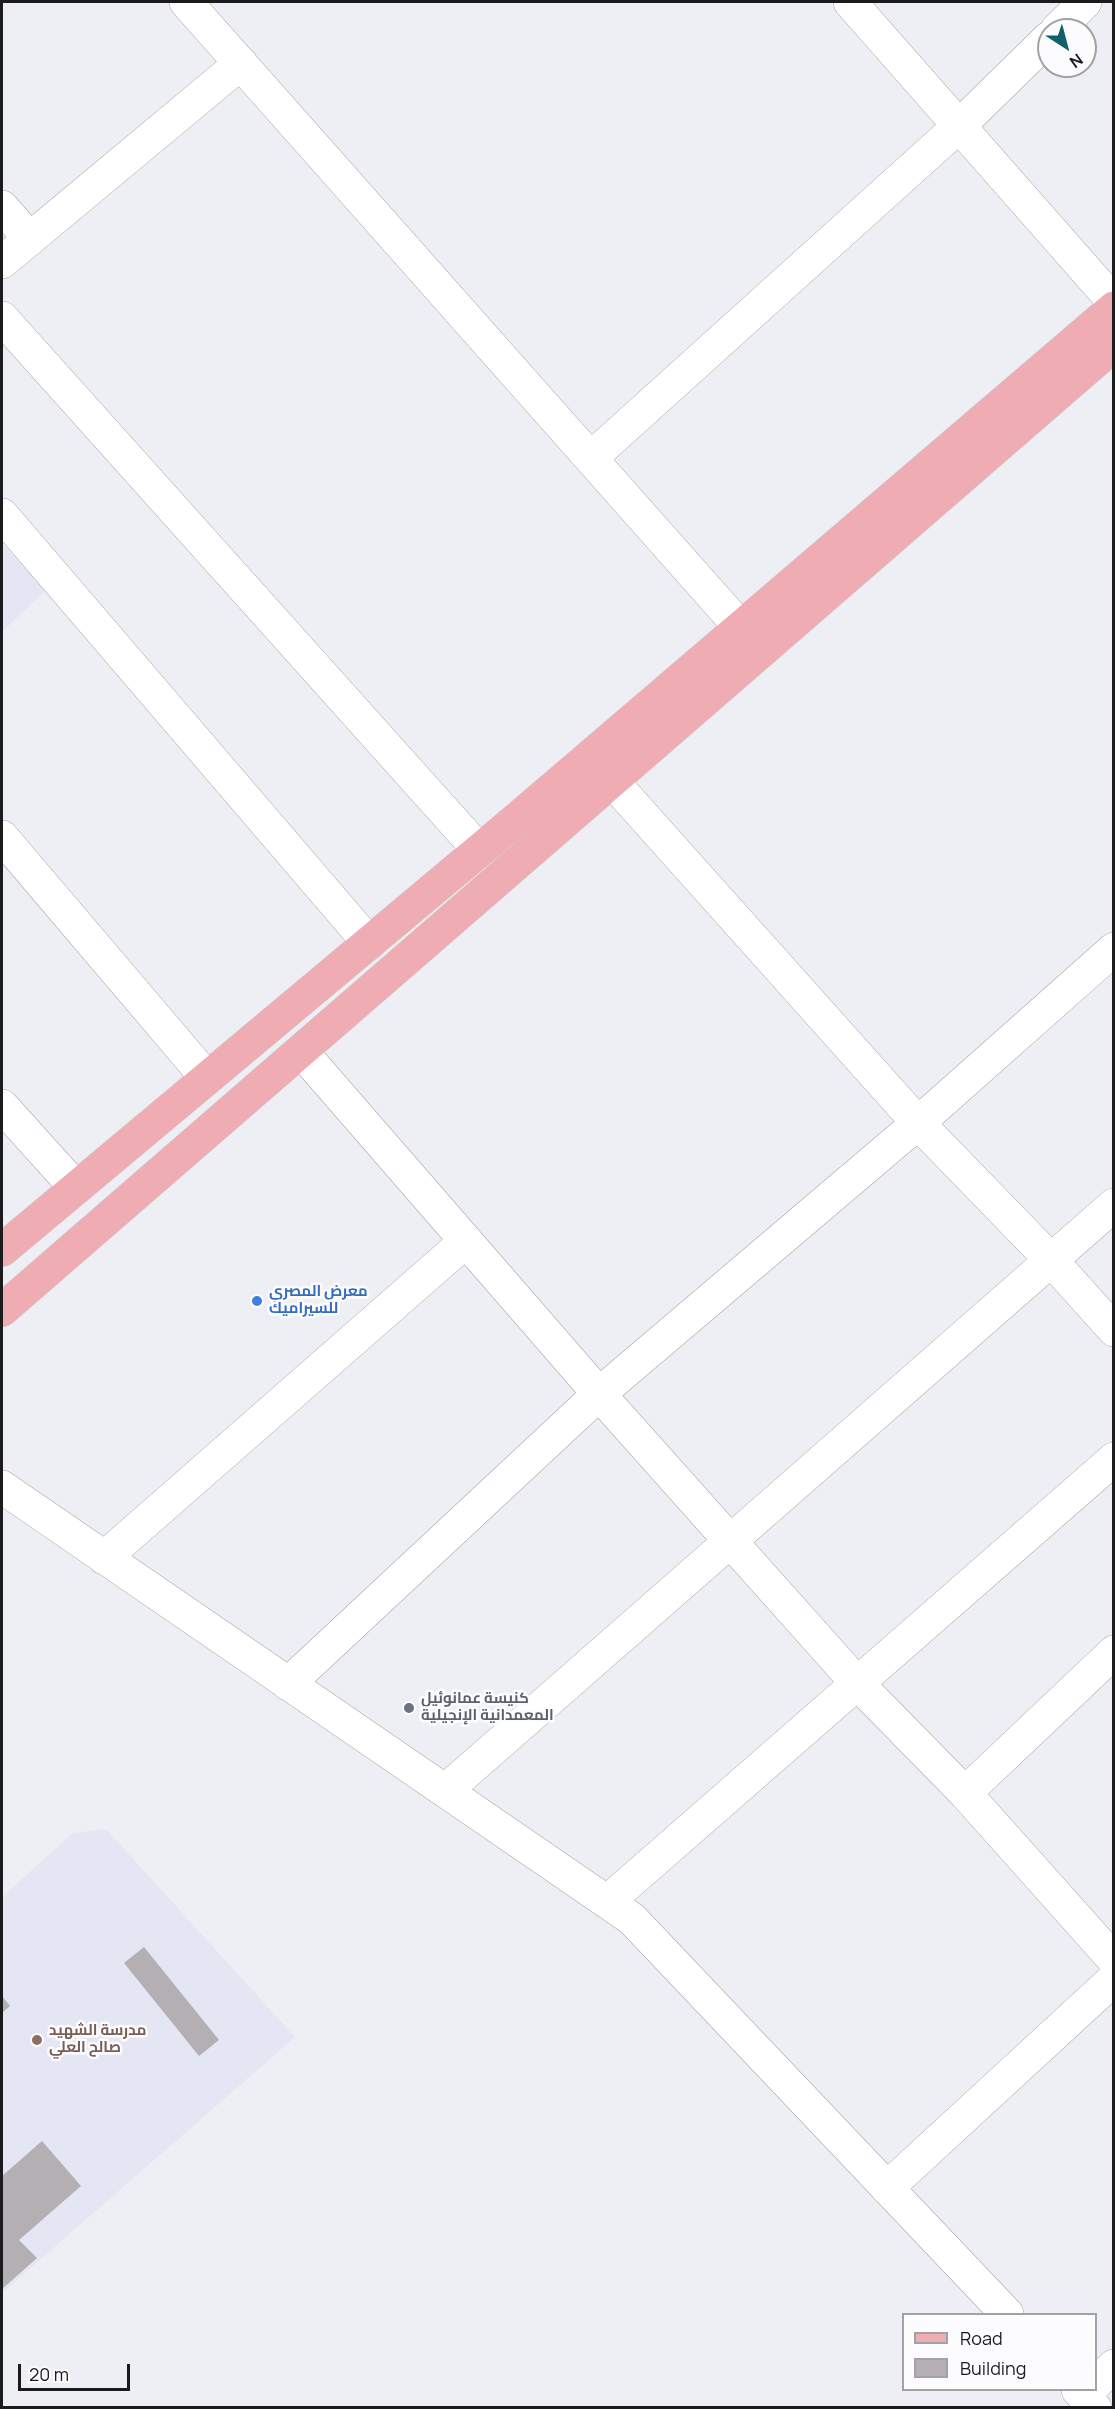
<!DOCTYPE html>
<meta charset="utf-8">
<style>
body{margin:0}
#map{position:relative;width:1115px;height:2409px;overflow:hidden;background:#eeeff4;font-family:Manrope,sans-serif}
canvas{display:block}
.frame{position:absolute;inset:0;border:3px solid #1b1b1d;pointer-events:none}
.legend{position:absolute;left:902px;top:2313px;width:195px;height:78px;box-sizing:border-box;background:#fcfcfe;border:2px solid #a2a2a4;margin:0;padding:8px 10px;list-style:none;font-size:18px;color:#1b1b1d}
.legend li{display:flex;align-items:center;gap:12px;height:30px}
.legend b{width:30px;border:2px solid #a2a2a4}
.north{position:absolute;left:1037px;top:18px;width:60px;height:60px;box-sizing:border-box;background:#fcfcfe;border:2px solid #a2a2a4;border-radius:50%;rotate:144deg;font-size:16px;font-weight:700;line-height:24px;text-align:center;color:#1b1b1d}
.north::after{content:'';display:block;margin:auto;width:21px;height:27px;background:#12616a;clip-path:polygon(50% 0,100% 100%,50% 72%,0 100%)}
.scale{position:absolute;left:18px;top:2364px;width:112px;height:27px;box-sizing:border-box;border:3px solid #1b1b1d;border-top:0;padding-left:8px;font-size:18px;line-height:21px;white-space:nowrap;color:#1b1b1d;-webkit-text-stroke:4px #fcfcfe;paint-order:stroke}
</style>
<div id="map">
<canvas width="1115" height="2409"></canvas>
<div class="frame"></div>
<ul class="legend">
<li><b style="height:8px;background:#efacb2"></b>Road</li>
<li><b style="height:16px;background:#b3afb2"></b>Building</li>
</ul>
<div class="north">N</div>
<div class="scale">20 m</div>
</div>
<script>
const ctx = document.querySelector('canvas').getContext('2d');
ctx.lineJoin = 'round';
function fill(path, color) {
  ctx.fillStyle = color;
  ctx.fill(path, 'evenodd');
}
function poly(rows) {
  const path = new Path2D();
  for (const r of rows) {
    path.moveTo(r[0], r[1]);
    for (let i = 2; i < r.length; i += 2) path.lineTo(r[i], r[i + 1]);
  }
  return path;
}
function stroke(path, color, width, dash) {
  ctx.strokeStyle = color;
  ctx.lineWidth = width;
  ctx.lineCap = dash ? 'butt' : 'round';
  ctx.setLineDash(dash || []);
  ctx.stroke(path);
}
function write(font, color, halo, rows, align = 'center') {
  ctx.font = font + ' Manrope,Cairo,sans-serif';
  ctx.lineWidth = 5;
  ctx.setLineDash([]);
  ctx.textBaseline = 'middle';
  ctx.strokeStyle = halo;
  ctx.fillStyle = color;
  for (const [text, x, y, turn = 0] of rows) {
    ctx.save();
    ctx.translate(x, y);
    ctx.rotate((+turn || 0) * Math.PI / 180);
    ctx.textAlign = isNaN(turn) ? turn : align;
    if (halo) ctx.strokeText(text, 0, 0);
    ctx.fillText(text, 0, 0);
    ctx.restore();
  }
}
fill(poly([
 [2,544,46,590,2,632],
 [106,1829,295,2037,2,2293,2,1897,73,1833]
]), '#e4e6f3');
fill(poly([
 [144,1947,219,2040,199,2056,124,1963],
 [2,1996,10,2006,2,2013],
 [42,2141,81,2186,19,2240,37,2258,2,2289,2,2176]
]), '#b3afb2');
const minor = poly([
 [186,2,741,628],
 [850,2,1114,302],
 [1057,30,1085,2],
 [2,207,30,239],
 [2,262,241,63],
 [2,318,479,850],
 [592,457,959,126,1049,38],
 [2,515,369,943],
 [612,781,918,1123,1051,1260,1114,1330],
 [2,837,207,1078],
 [301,1051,599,1394,857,1683,965,1793,1114,1960],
 [2,1106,76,1188],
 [2,1487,632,1919,1007,2314],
 [104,1558,466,1241],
 [288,1684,599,1394,918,1123,1114,949],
 [445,1791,1114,1205],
 [965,1793,1114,1652],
 [607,1902,1114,1459],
 [887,2188,1114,1979],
 [1096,2383,1114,2366],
 [1078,2390,1095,2408]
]);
const major = poly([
 [2,1250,517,819,1114,308],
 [2,1310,1114,345]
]);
stroke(minor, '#a6a6ab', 34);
stroke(major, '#cdcdcd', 34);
stroke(minor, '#fff', 33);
stroke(major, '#efacb2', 33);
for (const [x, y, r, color] of [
 [257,1301,6,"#3f7fe0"],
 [409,1708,6,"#6b7280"],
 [37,2040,6,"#8d6e63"]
]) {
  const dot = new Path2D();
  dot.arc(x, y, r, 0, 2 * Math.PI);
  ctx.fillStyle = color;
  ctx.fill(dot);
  stroke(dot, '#fcfcfe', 2);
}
write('bold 15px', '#366cbe', '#fcfcfe', [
 ["معرض المصري",269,1292],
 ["للسيراميك",269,1309]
], 'left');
write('bold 15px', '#5b616d', '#fcfcfe', [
 ["كنيسة عمانوئيل",421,1699],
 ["المعمدانية الإنجيلية",421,1716]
], 'left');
write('bold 15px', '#785e54', '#fcfcfe', [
 ["مدرسة الشهيد",49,2031],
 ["صالح العلي",49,2048]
], 'left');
</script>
